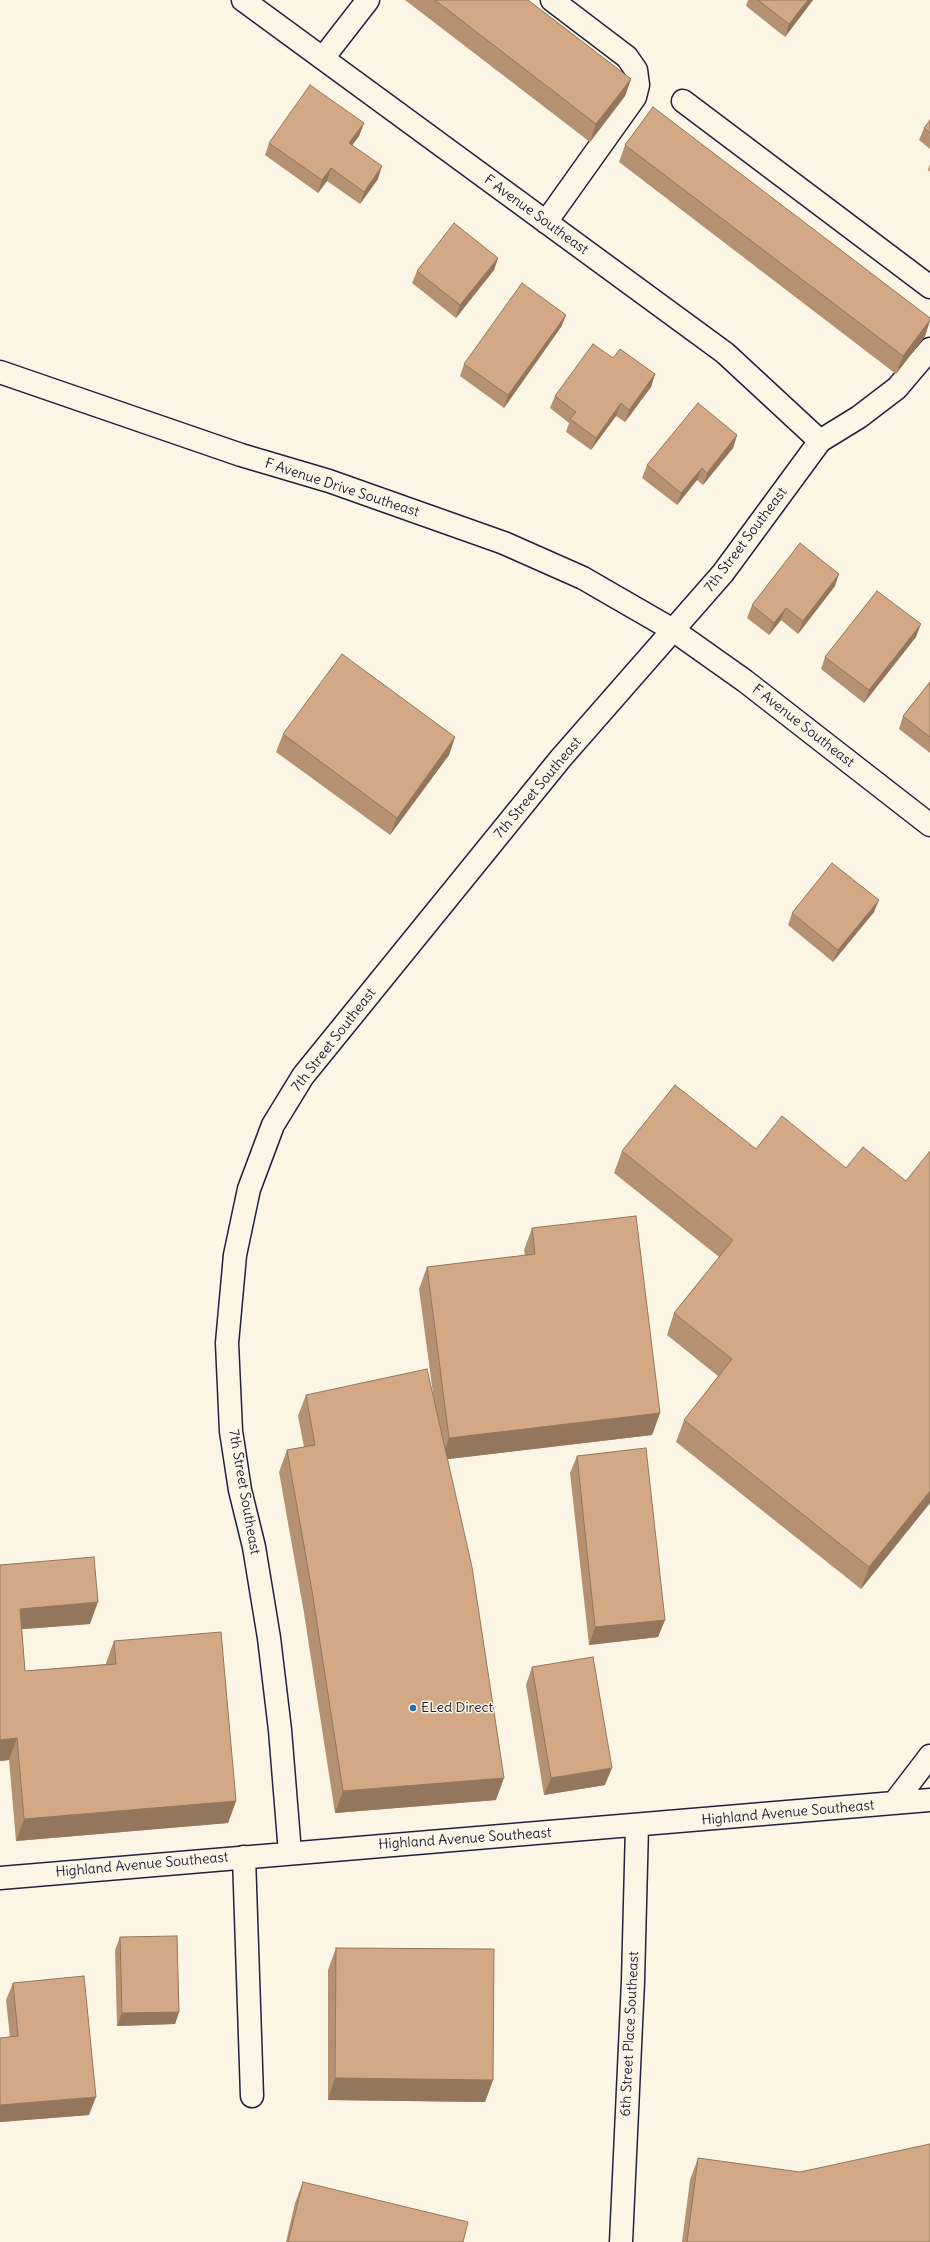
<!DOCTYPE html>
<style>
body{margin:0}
canvas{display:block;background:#fcf5e5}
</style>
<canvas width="930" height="2242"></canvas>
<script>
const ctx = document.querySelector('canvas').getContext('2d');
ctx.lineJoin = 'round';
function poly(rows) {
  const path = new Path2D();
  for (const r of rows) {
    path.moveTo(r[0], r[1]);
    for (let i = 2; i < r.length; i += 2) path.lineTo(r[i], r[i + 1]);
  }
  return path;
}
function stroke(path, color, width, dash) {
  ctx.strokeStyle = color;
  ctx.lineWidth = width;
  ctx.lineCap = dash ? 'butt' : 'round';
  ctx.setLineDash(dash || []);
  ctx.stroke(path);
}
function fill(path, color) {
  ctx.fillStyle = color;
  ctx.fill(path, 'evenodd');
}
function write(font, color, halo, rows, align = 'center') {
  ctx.font = font + ' Delius,sans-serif';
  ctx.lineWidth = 3;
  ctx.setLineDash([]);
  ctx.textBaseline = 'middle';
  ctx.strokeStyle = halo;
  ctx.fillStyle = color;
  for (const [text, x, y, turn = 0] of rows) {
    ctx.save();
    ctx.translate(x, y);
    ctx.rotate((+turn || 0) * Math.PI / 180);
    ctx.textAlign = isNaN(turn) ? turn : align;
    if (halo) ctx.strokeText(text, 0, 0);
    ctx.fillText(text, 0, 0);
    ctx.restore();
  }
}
const lane = poly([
 [323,58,368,0],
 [683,101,930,287],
 [546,222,635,97,638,85,636,70,627,57,552,0],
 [820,441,859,417,897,388,930,349],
 [244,1857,252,2096]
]);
const street = poly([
 [243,0,725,353,820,441,723,573,561,758,303,1076,273,1125,249,1189,235,1255,227,1343,231,1431,240,1490,254,1547,269,1638,280,1730,290,1853],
 [0,372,241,455,329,481,504,543,583,578,673,630,745,681,930,825],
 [894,1803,930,1756],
 [0,1878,930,1800],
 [621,2242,633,1981,637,1826]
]);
stroke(lane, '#22223b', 25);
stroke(street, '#22223b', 25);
stroke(lane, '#fcf5e5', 22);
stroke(street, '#fcf5e5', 22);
fill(poly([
 [405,0,528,0,631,79,625,96,590,142],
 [748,0,813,0,785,37,746,6],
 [930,120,930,149,919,140,924,128],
 [364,123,359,136,352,145,378,179,360,204,327,181,318,193,265,155,269,143],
 [625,145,930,318,930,321,925,336,896,374,619,162],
 [930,164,930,172,928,170],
 [498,258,494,270,456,318,412,283,417,271],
 [566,315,561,327,504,408,460,376,464,364],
 [613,358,655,374,651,387,625,422,616,416,591,450,566,432,569,423,550,408,555,396],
 [737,435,733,448,703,485,697,480,677,505,642,478,647,465],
 [835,586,798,634,781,620,769,635,747,618,752,605],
 [916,637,864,703,821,669,825,657],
 [930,682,930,753,899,729,903,716],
 [283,734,455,737,449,755,390,835,276,752],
 [874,912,833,962,788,925,792,913],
 [756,1149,846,1168,906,1181,930,1151,930,1503,861,1589,676,1442,684,1420,718,1376,667,1335,674,1313,719,1257,614,1173,622,1151],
 [532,1228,660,1413,652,1435,447,1459,496,1800,335,1813,304,1613,279,1472,287,1450,304,1447,298,1416,306,1395,434,1401,419,1289,427,1267,525,1255,524,1250],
 [577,1456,665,1620,658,1637,589,1645,570,1473],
 [0,1565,90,1624,22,1629,25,1671,106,1664,106,1663,114,1641,236,1801,228,1823,16,1841,9,1760,0,1761],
 [532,1667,605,1785,544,1795,526,1685],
 [120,1937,179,2012,175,2024,117,2026,115,1950],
 [336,1948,493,2080,485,2102,328,2100,328,1970],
 [13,1983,89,2115,0,2122,0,2038,10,2037,6,2000],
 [698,2158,800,2172,930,2242,682,2242,690,2180],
 [303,2182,463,2242,286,2242,295,2203]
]), '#b59172');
fill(poly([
 [808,0,813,0,785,37,789,24],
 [631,79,625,96,590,142,596,124],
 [364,123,359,136,345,155,349,143],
 [382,166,378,179,360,204,364,192],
 [331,168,327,181,318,193,322,180],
 [498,258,494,270,456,318,460,305],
 [566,315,561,327,504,408,508,395],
 [930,320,925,336,896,374,903,356],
 [655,374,651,387,625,422,629,410],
 [621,403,616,416,591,450,596,438],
 [737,435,733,448,703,485,707,473],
 [702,468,697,480,677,505,681,493],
 [839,574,835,586,798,634,803,621],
 [786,608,781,620,769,635,774,623],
 [921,624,916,637,864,703,869,690],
 [455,737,449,755,390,835,397,818],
 [879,900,874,912,833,962,838,950],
 [660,1413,652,1435,441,1460,449,1438],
 [930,1491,930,1503,861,1589,869,1567],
 [98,1602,90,1624,12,1630,20,1609],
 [665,1620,658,1637,589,1645,595,1627],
 [17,1738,9,1760,0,1761,0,1740],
 [612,1768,605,1785,544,1795,551,1778],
 [504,1778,496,1800,335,1813,343,1791],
 [236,1801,228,1823,16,1841,24,1819],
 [179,2012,175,2024,117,2026,122,2013],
 [335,2078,493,2080,485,2102,328,2100],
 [96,2097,89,2115,0,2122,0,2105]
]), '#94765d');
const building = poly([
 [435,0,528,0,631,79,596,124,435,0],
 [758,0,808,0,789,24,758,0],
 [310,85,364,123,349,143,382,166,364,192,331,168,322,180,269,143,310,85],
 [653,107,930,318,930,320,903,356,625,145,653,107],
 [930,120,930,133,924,128,930,120],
 [454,223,498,258,460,305,417,271,454,223],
 [522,283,566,315,508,395,464,364,522,283],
 [593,344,613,358,620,349,655,374,629,410,621,403,596,438,570,419,576,412,555,396,593,344],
 [698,403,737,435,707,473,702,468,681,493,647,465,698,403],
 [800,543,839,574,803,621,786,608,774,623,752,605,800,543],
 [877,591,921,624,869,690,825,657,877,591],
 [342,654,455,737,397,818,283,734,342,654],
 [930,682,930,737,903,716,930,682],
 [832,863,879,900,838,950,792,913,832,863],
 [675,1085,756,1149,782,1116,846,1168,863,1147,906,1181,930,1151,930,1491,869,1567,684,1420,732,1359,674,1313,733,1240,622,1151,675,1085],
 [636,1216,660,1413,449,1438,427,1267,535,1254,532,1228,636,1216],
 [427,1369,472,1567,504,1778,343,1791,312,1591,287,1450,315,1445,306,1395,427,1369],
 [646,1448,665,1620,595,1627,577,1456,646,1448],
 [94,1557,98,1602,20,1609,25,1671,116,1664,114,1641,221,1632,236,1801,24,1819,17,1738,0,1740,0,1565,94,1557],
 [593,1657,612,1768,551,1778,532,1667,593,1657],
 [177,1936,179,2012,122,2013,120,1937,177,1936],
 [336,1948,494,1949,493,2080,335,2078,336,1948],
 [84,1976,96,2097,0,2105,0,2038,18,2036,13,1983,84,1976],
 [930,2144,930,2242,687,2242,698,2158,800,2172,930,2144],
 [303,2182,468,2222,463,2242,288,2242,303,2182]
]);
fill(building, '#d3a985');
stroke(building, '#94765d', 1);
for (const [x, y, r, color] of [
 [413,1708,4,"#1f6fb2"]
]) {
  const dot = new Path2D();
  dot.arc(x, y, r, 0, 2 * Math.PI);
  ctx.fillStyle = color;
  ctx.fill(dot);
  stroke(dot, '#fcf5e5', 1.5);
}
write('14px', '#22223b', '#fcf5e5', [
 ["F Avenue Southeast",536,215,36],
 ["F Avenue Drive Southeast",342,488,18],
 ["7th Street Southeast",746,540,-53],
 ["F Avenue Southeast",803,726,38],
 ["7th Street Southeast",538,788,-50],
 ["7th Street Southeast",334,1040,-52],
 ["7th Street Southeast",244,1492,80],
 ["Highland Avenue Southeast",788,1813,-5],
 ["Highland Avenue Southeast",465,1839,-4],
 ["Highland Avenue Southeast",142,1865,-5],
 ["6th Street Place Southeast",630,2034,-87]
]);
write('14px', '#22223b', '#fcf5e5', [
 ["ELed Direct",421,1708]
], 'left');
</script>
